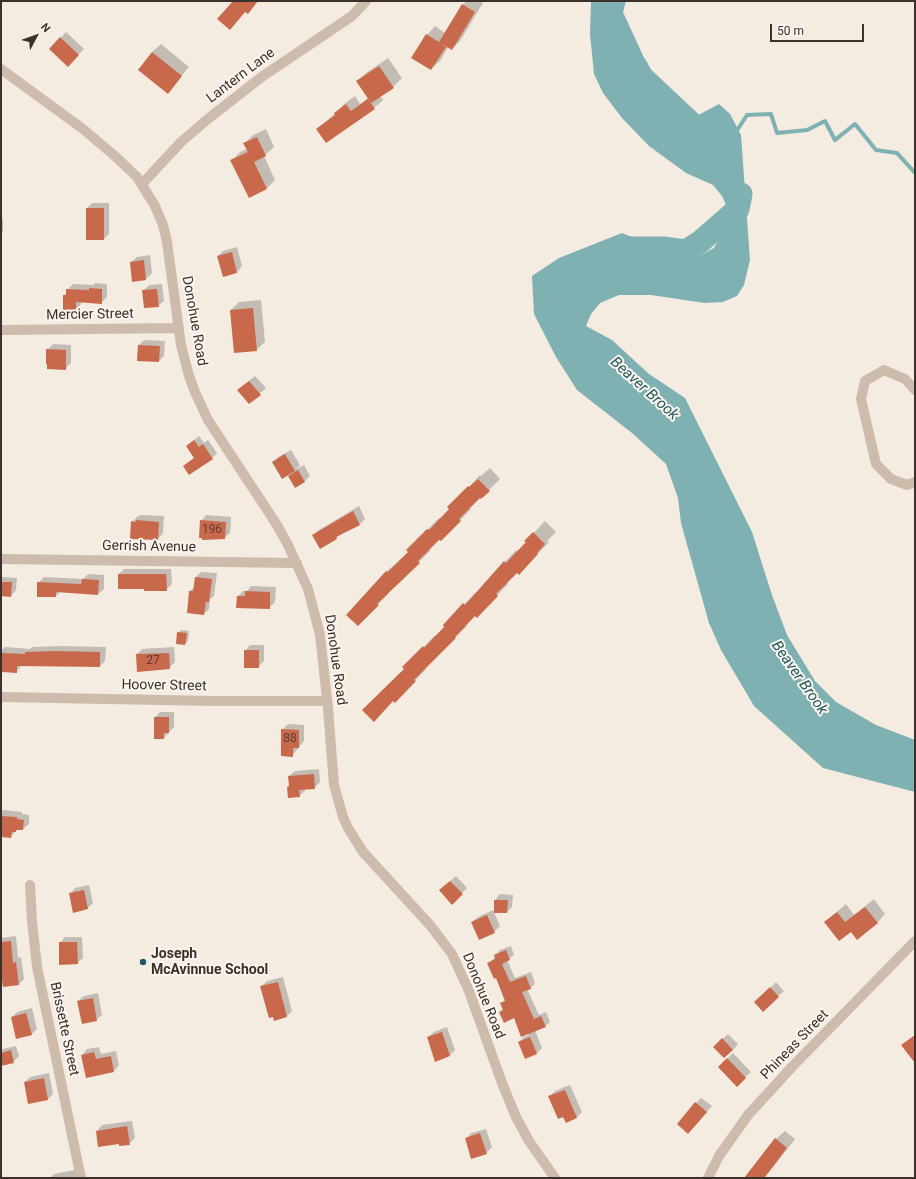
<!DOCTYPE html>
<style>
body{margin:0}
#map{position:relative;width:916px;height:1179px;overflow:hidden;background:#f4ebe1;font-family:Roboto,sans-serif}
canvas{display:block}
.frame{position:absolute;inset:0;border:2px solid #3b302b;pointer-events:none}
.north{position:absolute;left:16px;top:16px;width:40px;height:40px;-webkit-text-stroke:3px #fbf5ee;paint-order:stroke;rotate:49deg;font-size:11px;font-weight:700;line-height:16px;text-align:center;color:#3b302b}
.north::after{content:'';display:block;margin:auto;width:14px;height:18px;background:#3b302b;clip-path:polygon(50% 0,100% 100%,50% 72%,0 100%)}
.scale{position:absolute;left:770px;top:24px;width:94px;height:18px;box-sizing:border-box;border:2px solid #3b302b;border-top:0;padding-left:5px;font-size:12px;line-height:14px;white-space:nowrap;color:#3b302b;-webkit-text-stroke:3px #fbf5ee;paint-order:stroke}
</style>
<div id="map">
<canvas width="916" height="1179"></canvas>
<div class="frame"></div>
<div class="north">N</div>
<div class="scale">50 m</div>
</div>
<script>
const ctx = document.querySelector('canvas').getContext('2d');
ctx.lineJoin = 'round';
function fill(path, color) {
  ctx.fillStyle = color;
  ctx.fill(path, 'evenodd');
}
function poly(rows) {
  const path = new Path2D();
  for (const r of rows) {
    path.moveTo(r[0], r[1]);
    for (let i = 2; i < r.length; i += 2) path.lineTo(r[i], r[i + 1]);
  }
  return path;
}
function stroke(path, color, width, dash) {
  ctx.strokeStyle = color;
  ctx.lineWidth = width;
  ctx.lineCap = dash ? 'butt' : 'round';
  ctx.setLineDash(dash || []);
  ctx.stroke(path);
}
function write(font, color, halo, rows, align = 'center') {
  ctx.font = font + ' Roboto,sans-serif';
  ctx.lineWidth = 4;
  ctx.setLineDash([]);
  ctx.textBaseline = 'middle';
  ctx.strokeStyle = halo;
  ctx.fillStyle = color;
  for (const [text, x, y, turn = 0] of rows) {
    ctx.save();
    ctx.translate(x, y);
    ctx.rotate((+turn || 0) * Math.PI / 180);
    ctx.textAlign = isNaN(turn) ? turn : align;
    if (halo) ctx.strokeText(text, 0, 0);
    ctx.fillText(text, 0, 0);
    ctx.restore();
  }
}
fill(poly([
 [591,1,626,1,623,12,651,73,658,102,672,115,689,120,719,104,730,114,741,135,750,260,744,285,737,296,723,302,705,303,651,295,619,295,600,303,591,314,586,326,612,340,649,374,685,398,752,532,772,595,787,635,815,681,836,702,876,725,915,740,915,792,823,768,754,706,721,650,709,623,681,523,678,498,666,464,632,433,577,390,556,357,534,314,532,276,559,258,622,233,690,261,714,248,721,235,726,220,727,207,722,196,713,185,686,173,649,146,622,118,603,93,594,74,590,34]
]), '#7fb0b2');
fill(poly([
 [466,1,479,1,483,3,460,41,452,49,448,47,440,61,431,69,427,35,435,26,445,33,463,5],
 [66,32,84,49,68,65,51,49],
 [161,44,189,67,168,92,152,52],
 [388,58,402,78,393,87,380,96,383,100,374,108,317,129,336,113,344,104,355,96,360,104,369,97,358,81,366,73],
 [266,129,274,147,264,156,275,180,267,188,249,197,232,161,240,152,247,149,244,144,253,135],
 [92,203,109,203,109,234,104,239,87,208],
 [1,219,3,219,3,232,1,234],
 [237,247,242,266,237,272,218,256,223,251],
 [150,255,152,273,146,279,133,280,131,262,137,257],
 [95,283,107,284,107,297,101,303,81,301,81,304,75,310,64,295,67,293,67,290,73,284,94,285],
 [162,284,164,301,158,306,143,291,149,285],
 [261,300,265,342,256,350,231,310,239,302],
 [144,340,165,341,164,356,159,361,139,345],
 [53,344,71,345,71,363,65,369,47,350],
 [255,376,266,388,249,403,244,385],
 [199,436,204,443,208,440,217,453,212,458,184,466,195,457,187,446],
 [291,450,300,465,296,469,304,465,310,476,304,482,289,476,293,472,273,463,278,457],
 [490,468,500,479,481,498,480,497,470,507,471,509,441,540,439,538,429,549,430,551,388,592,389,593,358,625,348,615,387,571,409,552,408,550,439,518,441,519,450,509,449,507,469,487,480,475,481,476],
 [359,506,365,519,360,524,341,534,336,538,313,535,319,530],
 [142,515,164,516,163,533,158,539,132,522,138,516],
 [206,515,231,517,230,533,224,538,201,521],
 [545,521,556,532,547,541,549,542,530,562,517,572,507,582,508,584,488,605,475,615,466,625,467,626,425,668,426,669,395,701,394,700,374,720,405,669,404,667,435,635,436,637,446,627,444,625,475,593,476,594,516,550,518,552,527,542,526,541],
 [124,569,171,569,172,584,166,590,145,588,119,574],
 [201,572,217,573,214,596,210,599,209,609,204,614,190,591,195,587,196,577],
 [88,574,104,575,104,589,98,594,61,591,56,596,38,583,44,577,83,579],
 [1,577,17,578,16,590,11,596,1,595],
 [251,586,276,587,275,602,269,608,238,596,243,591,247,591],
 [181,630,189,631,188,641,185,644,178,633],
 [250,645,264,645,264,661,258,667,245,651],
 [61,646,106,647,105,661,100,666,22,665,16,672,1,668,1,651,5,647,30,649,32,647],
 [174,647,175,662,169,668,137,654,142,649],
 [160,712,174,712,174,727,164,738,155,717],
 [288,724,304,725,304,741,292,756,282,730],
 [319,769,320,782,314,788,305,789,305,791,299,796,288,787,290,785,289,776,295,771],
 [3,810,22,812,22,814,29,815,29,824,23,829,17,829,11,837,1,832,1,813],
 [456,876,467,888,452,903,440,890],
 [89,885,93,903,87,909,70,894,75,888],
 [500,894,513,895,512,907,507,912,495,900],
 [874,899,885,914,877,923,851,931,825,922,846,904,854,915],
 [493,910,500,926,494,932,472,922,478,917],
 [16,936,18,958,21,957,24,979,19,984,1,966,1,938],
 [65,937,82,937,83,958,77,963,60,943],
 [511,946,514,955,507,960,515,978,531,972,535,983,531,988,527,989,539,1015,546,1012,550,1022,545,1026,535,1030,542,1048,536,1054,519,1042,524,1037,529,1035,515,1017,500,1012,504,1008,502,1004,506,999,489,963,496,957,495,955,500,950],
 [283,977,292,1011,287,1016,262,986,267,981],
 [776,982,784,991,764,1010,756,1002],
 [98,993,102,1015,96,1020,78,1001,84,996],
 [32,1008,37,1029,31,1035,12,1017,17,1012],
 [447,1027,455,1050,449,1056,428,1037,434,1032],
 [728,1034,738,1044,733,1050,714,1047],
 [16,1046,19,1056,13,1062,1,1065,1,1051,3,1049],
 [99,1047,101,1054,116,1051,119,1065,114,1071,86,1077,82,1055,87,1049],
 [733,1053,751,1072,737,1085,719,1067],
 [49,1073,53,1094,47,1100,25,1082,30,1077],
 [570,1085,582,1112,576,1118,549,1097,555,1091],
 [701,1098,712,1106,694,1127,696,1103],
 [132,1121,135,1138,129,1144,97,1131,102,1125],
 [486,1129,492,1147,486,1153,466,1139,471,1133],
 [785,1131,795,1139,767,1175,764,1178,751,1178,747,1175,776,1139],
 [75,1170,76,1178,50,1178,54,1174]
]), '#0003');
stroke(poly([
 [736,132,747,115,771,114,777,133,807,130,825,121,835,140,855,124,876,150,897,153,915,173]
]), '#7fb0b2', 4);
stroke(poly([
 [636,66,642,77,692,124,709,143],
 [628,248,663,248,686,251,700,242,738,209,741,194]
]), '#7fb0b2', 23);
fill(poly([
 [233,1,258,1,248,14,245,12,230,30,217,19],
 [462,4,475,12,452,50,440,43,446,47,431,70,411,58,426,34,439,42],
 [60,37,79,55,68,67,49,49],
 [152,52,182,76,168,94,138,70],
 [379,66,394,88,371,103,356,81],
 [368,99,375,109,326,143,316,129,335,115,334,113,346,104,351,111],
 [257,137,266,156,254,162,267,189,249,198,230,160,248,152,243,143],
 [86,208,104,208,104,240,86,240],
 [232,252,237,273,223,277,217,256],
 [144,260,146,280,132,282,130,262],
 [89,288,102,289,102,304,76,302,76,311,63,310,63,295,66,295,66,289,89,290],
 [157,289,159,307,144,308,142,290],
 [253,308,257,351,234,353,230,310],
 [138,345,160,346,159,362,137,361],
 [46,349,66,350,66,370,47,369,47,364,46,364],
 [249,381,261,395,249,404,237,390],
 [194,440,199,447,203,444,213,459,189,475,183,466,194,458,186,446],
 [285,454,295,471,282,479,272,462],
 [298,470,305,482,295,488,288,476],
 [478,479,490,491,481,499,480,498,459,519,461,521,441,541,439,540,418,561,420,563,377,604,379,605,358,626,346,615,386,571,388,572,408,552,406,550,427,529,429,530,449,509,447,507,468,486,469,487],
 [353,511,360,525,336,537,337,539,320,549,312,535],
 [136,520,159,522,158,540,130,539,131,521,136,522],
 [200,520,226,522,225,539,202,540,202,538,199,538],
 [533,532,545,544,537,553,538,554,519,575,517,573,496,594,498,596,477,618,475,616,455,637,456,638,414,680,416,681,395,703,393,701,374,722,362,710,404,669,402,667,423,646,424,648,444,627,443,625,463,603,465,605,504,561,506,563,526,542,524,541],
 [118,574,166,574,167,591,144,591,144,589,118,589],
 [195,577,212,579,209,602,206,602,204,615,187,613,189,591,193,591],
 [82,579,99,580,98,595,56,592,56,597,37,597,37,582,81,584],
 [1,582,12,582,11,597,1,596],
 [245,591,270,592,270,609,236,608,237,596,245,596],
 [177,632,187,633,185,645,176,644],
 [244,650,259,650,259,668,244,668],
 [55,651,100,652,100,667,17,666,17,673,2,672,1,659,2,659,2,653,25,654,25,652],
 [169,653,170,669,137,672,136,654],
 [154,717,169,717,169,733,164,733,164,739,154,739],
 [281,729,299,730,299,748,293,748,293,757,281,756],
 [314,774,315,789,299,790,300,797,288,798,287,787,289,786,288,776],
 [1,816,17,817,17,819,24,820,23,830,16,830,16,832,12,832,11,838,1,837],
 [450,881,463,894,452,905,439,890],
 [84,890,88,909,73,913,69,893],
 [494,900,508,900,507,913,494,913],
 [865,907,878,923,857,940,851,932,839,941,824,922,837,912,845,922],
 [487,915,495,933,479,940,471,922],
 [11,941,13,963,16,962,19,985,3,987,1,974,1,942],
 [59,942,77,942,78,964,59,965],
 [506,950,510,960,502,964,510,982,526,976,531,989,522,992,534,1019,541,1016,546,1027,521,1037,514,1018,504,1023,499,1012,503,1010,500,1003,505,1001,496,978,494,979,487,963,495,959,494,955],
 [278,982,287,1017,274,1021,273,1017,269,1018,260,986],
 [770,987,779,997,763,1012,754,1002],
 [93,998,97,1021,82,1024,77,1001],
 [26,1013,32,1035,16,1039,11,1017],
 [442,1032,450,1056,435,1062,427,1037],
 [915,1035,915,1063,901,1045],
 [530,1037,537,1054,525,1059,518,1042],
 [722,1038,733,1050,724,1058,713,1047],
 [11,1050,14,1063,1,1066,1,1053],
 [94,1052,96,1059,111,1056,114,1072,86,1078,81,1055],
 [727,1058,746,1078,737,1087,718,1067],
 [44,1078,48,1100,28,1104,24,1082],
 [565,1090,577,1118,566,1123,563,1117,558,1119,548,1096],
 [695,1102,707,1112,688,1134,677,1124],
 [127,1126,130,1145,119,1146,119,1144,98,1147,96,1131],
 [480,1133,487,1154,471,1159,465,1138],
 [775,1138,787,1148,764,1178,744,1178]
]), '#c8694b');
stroke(poly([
 [1,69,83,129,116,157,137,177,155,206,163,225,167,242,181,345,189,376,195,392,208,420,277,525,288,545,308,589,320,635,328,708,334,785,343,817,348,828,363,852,430,925,452,954,469,991,502,1083,516,1117,529,1141,555,1178],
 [142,184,181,142,209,118,263,76,352,16,366,1],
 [1,330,179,328],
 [915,390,905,379,884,370,865,381,861,399,876,464,891,479,907,485,915,482],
 [1,559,297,563],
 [1,697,215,701,327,701],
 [30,885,32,921,37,967,81,1178],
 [708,1178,719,1156,748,1115,791,1068,915,941]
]), '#cdbbac', 10);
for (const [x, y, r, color] of [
 [143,962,4,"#1f5a5e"]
]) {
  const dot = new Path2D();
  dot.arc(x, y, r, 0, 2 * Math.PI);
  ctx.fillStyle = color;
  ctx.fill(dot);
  stroke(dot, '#fbf5ee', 1.5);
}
write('12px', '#5e3e33', null, [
 ["196",212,530],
 ["27",153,661],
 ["88",290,739]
]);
write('14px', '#3b302b', '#fbf5ee', [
 ["Lantern Lane",241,76,-37],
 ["Mercier Street",90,315,-1],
 ["Donohue Road",194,321,80],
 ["Gerrish Avenue",149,547,1],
 ["Donohue Road",335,660,82],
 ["Hoover Street",164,686,1],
 ["Donohue Road",483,996,68],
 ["Brissette Street",64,1029,78],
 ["Phineas Street",795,1045,-46]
]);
write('bold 14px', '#3b302b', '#fbf5ee', [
 ["Joseph",151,954],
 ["McAvinnue School",151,970]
], 'left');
write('italic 15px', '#1f5a5e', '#fbf5ee', [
 ["Beaver Brook",644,389,42],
 ["Beaver Brook",799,678,55]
]);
</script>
